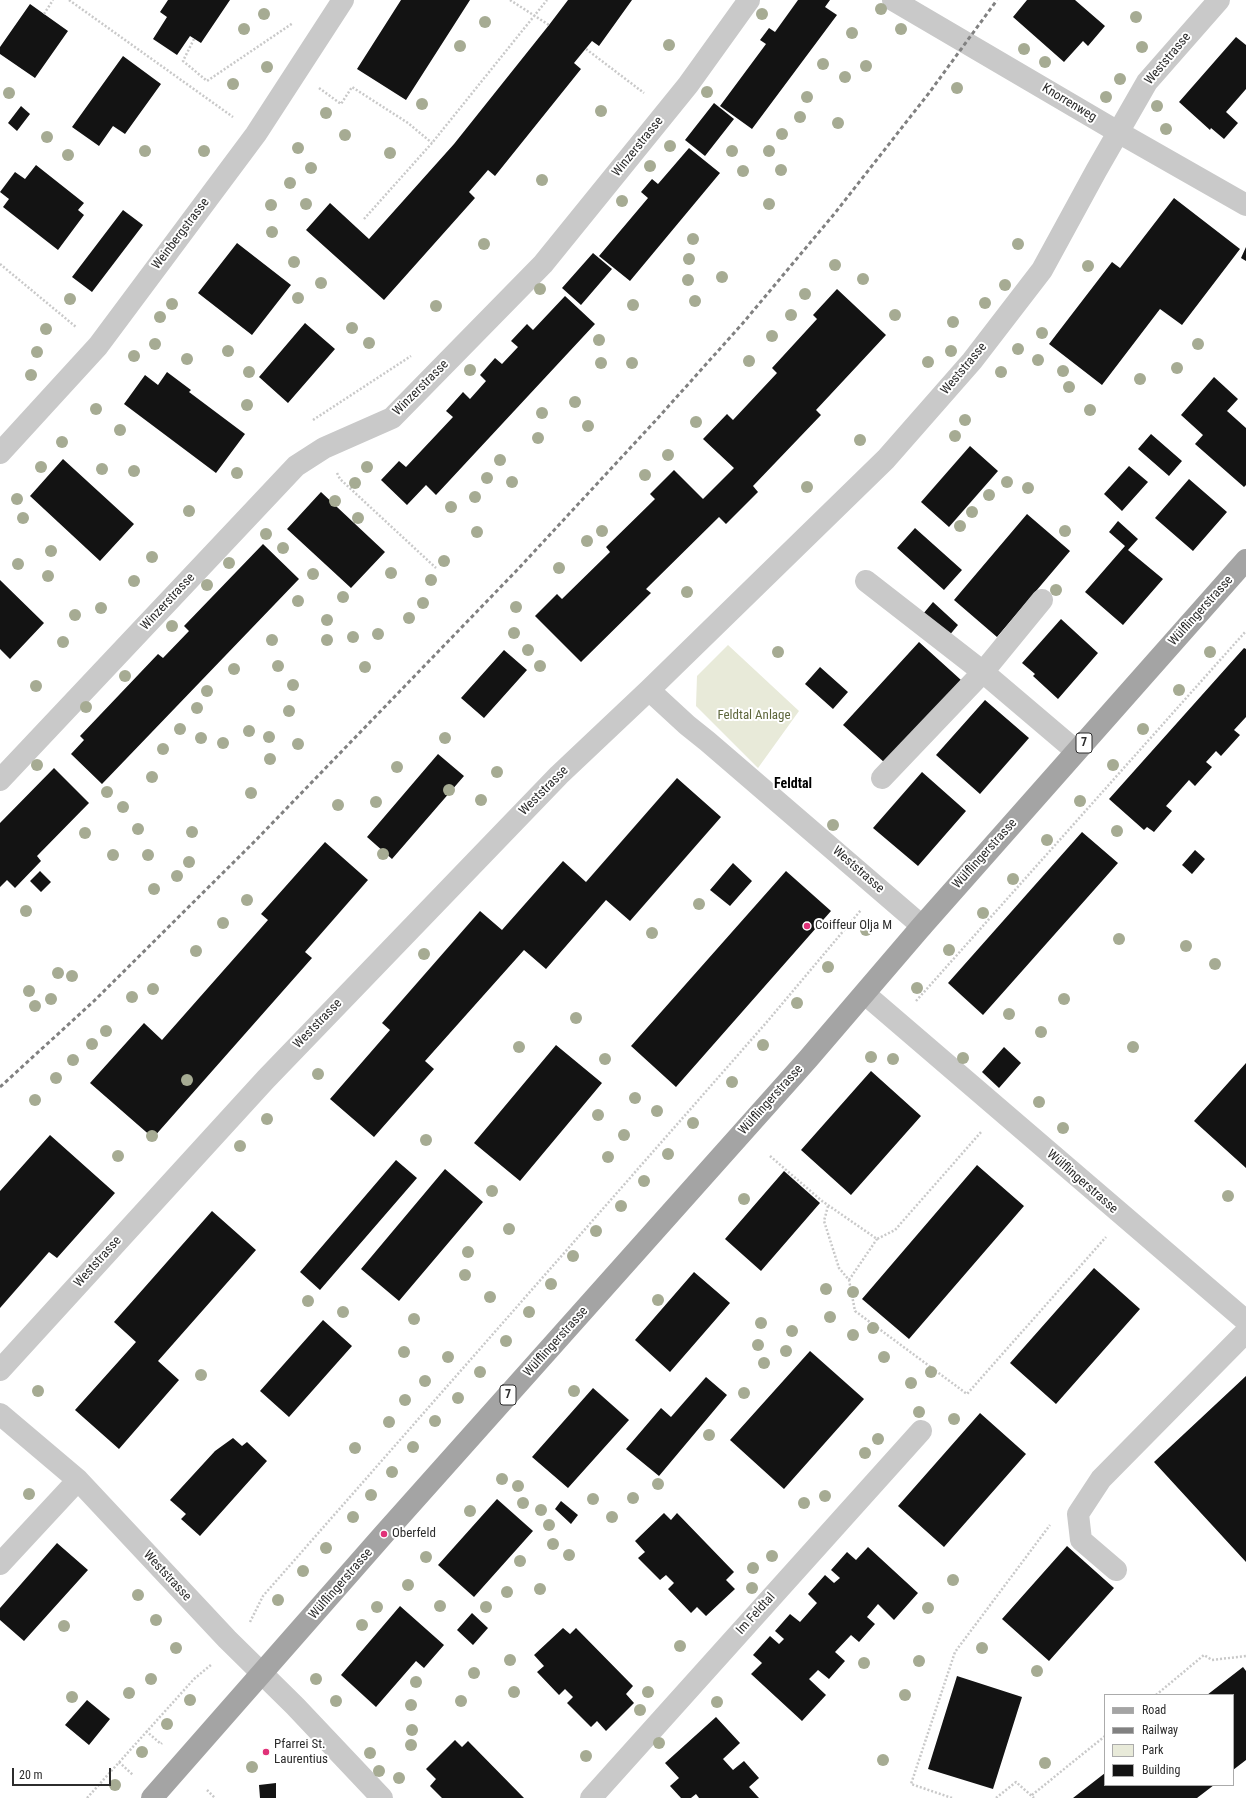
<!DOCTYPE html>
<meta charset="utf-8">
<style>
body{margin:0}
#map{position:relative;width:1246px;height:1798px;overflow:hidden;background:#fff;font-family:"Roboto Condensed",sans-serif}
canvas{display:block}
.legend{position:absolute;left:1104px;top:1694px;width:130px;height:92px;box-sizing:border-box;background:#fff;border:1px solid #ababab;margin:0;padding:5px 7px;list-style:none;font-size:12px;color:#2c2c2c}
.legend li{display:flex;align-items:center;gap:8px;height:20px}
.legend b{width:20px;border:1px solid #ababab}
.scale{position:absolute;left:12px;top:1768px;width:99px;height:18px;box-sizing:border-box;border:2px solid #2c2c2c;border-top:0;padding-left:5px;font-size:12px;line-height:14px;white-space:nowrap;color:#2c2c2c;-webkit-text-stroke:3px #fff;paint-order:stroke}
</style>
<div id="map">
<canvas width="1246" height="1798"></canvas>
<ul class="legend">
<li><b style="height:5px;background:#a4a4a4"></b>Road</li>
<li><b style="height:5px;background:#818181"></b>Railway</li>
<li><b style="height:11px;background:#e8ead9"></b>Park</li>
<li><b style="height:11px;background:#131313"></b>Building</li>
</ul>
<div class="scale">20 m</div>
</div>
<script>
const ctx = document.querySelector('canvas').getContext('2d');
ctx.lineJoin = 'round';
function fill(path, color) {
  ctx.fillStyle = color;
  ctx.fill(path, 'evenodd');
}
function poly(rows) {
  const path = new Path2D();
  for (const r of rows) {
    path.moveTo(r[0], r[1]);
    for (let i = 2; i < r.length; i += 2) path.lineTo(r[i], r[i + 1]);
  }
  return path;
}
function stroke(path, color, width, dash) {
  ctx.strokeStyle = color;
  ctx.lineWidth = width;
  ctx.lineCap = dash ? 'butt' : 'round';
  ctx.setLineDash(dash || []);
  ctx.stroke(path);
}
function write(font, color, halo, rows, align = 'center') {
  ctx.font = font + ' "Roboto Condensed",sans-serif';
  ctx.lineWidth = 4;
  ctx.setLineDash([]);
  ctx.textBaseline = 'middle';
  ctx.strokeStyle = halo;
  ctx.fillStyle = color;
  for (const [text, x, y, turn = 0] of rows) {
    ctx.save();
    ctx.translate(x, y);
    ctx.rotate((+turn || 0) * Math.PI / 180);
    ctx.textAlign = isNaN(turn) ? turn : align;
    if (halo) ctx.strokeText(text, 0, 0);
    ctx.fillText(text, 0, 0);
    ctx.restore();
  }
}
fill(poly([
 [728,645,799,711,758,768,696,706,697,676]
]), '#e8ead9');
fill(poly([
 [168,0,230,0,201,43,190,36,177,55,153,39,167,17,160,12],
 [401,0,470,0,406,100,357,69],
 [568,0,632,0,599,46,592,41,574,63,581,69,495,176,488,170,469,192,475,198,384,300,306,230,330,203,369,239,454,144,549,25],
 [798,0,830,0,825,7,837,15,752,129,720,106,766,44,760,40,769,28,775,32],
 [1027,0,1075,0,1105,26,1088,46,1083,41,1064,62,1013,17],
 [30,4,68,31,35,78,0,54,0,47],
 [1236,37,1246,45,1246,89,1226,112,1238,123,1224,139,1211,128,1210,130,1179,102],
 [123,56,161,84,125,134,113,126,99,146,72,127],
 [714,103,734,119,705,156,685,140],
 [21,106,30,114,17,131,8,123],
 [689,148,720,173,630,281,599,256,648,198,641,192,652,179,658,184],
 [36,165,84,203,78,210,84,215,58,250,3,207,9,199,0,192,15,172,25,179],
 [1174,198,1240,249,1182,325,1160,309,1102,385,1049,344,1112,262,1120,268],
 [123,210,143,225,92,292,72,277],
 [237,243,291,285,252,335,198,293],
 [1246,247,1246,261,1241,258],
 [593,253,612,269,581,305,562,288],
 [837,289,886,335,816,410,821,415,753,486,758,492,726,524,719,517,646,589,651,593,581,662,535,616,557,594,562,599,610,552,606,547,655,499,650,494,674,470,703,499,734,468,703,439,727,414,733,420,777,373,772,368,817,319,813,315],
 [565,296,595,324,436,495,426,485,407,505,381,480,399,461,406,467,453,417,446,411,463,392,470,399,486,381,480,375,495,358,502,364,518,347,511,341,527,324,533,330],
 [305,323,335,349,288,403,259,377],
 [167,372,191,390,189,392,245,434,216,473,124,404,145,375,158,385],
 [1214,377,1238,399,1227,411,1246,428,1246,485,1244,487,1195,444,1203,435,1181,415],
 [1151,434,1182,461,1169,476,1138,449],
 [970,446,998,471,949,527,921,502],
 [63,459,134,524,100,561,30,496],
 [1129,466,1148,482,1122,511,1104,494],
 [1189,479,1227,512,1193,551,1155,518],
 [321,492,385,552,351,588,287,529],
 [1027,514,1070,551,997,637,954,600],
 [1118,521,1138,539,1128,550,1163,579,1123,625,1085,592,1125,546,1109,532],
 [915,528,962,570,944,590,897,548],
 [263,544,299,579,102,784,71,754,84,740,80,736,158,654,163,658,189,631,184,626],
 [0,580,44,623,10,659,0,649],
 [933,602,958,625,948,637,923,614],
 [1061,619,1098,653,1058,699,1033,676,1035,674,1022,663],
 [919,642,961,680,885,763,843,725],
 [1244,648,1246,649,1246,717,1234,730,1240,735,1221,756,1216,751,1206,762,1212,767,1195,786,1189,780,1166,806,1172,811,1154,832,1147,827,1144,830,1109,799],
 [504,650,527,670,484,718,461,698],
 [820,667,848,692,833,709,805,684],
 [985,700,1029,738,980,794,936,755],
 [438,754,464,776,392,859,367,837],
 [54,768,89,803,37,856,41,861,15,888,7,880,0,887,0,823],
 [922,772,966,811,918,866,873,828],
 [677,778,721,817,630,921,606,900,546,969,524,950,425,1061,434,1069,374,1137,330,1099,390,1030,382,1023,480,911,502,930,563,861,586,882],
 [1082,832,1118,863,983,1015,948,983],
 [325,842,368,880,305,952,312,958,153,1138,90,1083,144,1023,162,1040,268,920,261,914],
 [1195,850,1205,859,1192,874,1182,865],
 [733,863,752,881,730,906,710,890],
 [40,871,51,882,41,892,30,881],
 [786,871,831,911,676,1087,631,1046],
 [556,1045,602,1083,520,1181,474,1143],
 [1004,1047,1021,1063,999,1088,982,1072],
 [1246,1063,1246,1168,1194,1121],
 [871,1071,921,1116,851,1195,801,1150],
 [50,1135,115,1193,57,1258,49,1252,0,1308,0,1191],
 [396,1160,417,1178,320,1290,300,1272],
 [977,1165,1024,1206,909,1339,862,1299],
 [445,1169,483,1202,399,1301,361,1269],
 [784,1171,820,1203,761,1271,725,1239],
 [212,1211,256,1250,158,1361,179,1380,119,1449,75,1410,136,1342,114,1322],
 [1094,1268,1140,1309,1056,1404,1010,1363],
 [694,1272,730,1303,670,1372,635,1340],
 [323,1320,352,1346,289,1417,260,1391],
 [810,1351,864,1399,784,1489,730,1440],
 [1246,1376,1246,1562,1154,1462],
 [706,1377,727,1395,659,1476,626,1449,661,1408,671,1417],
 [593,1388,629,1420,568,1488,532,1457],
 [980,1413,1026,1454,944,1547,898,1506],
 [233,1438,242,1446,247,1442,267,1461,200,1536,181,1519,186,1514,170,1500,215,1451],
 [497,1499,533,1531,474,1597,438,1565],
 [561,1501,578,1515,571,1524,555,1509],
 [664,1513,671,1520,677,1513,734,1572,726,1580,735,1589,706,1616,697,1607,691,1613,668,1589,674,1583,666,1575,660,1580,638,1558,645,1552,635,1541],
 [57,1543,88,1570,24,1641,0,1620,0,1608],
 [1067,1546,1114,1588,1049,1661,1002,1619],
 [868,1547,918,1593,894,1620,878,1604,867,1617,875,1624,859,1642,851,1635,835,1652,845,1661,829,1679,818,1670,809,1679,826,1695,802,1721,751,1674,762,1663,753,1655,770,1636,779,1644,784,1639,775,1631,790,1614,800,1622,817,1603,808,1594,825,1575,834,1583,840,1578,831,1570,847,1552,856,1560],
 [400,1606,444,1645,424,1668,416,1661,376,1707,341,1675],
 [472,1613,488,1628,473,1645,457,1630],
 [563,1628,570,1634,576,1628,633,1686,626,1694,634,1703,606,1731,597,1721,591,1727,567,1703,573,1697,565,1689,559,1695,537,1672,544,1666,534,1655],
 [1243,1667,1246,1671,1246,1760,1233,1770,1233,1695,1207,1695],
 [957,1676,1022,1697,993,1789,928,1769],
 [87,1700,110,1719,89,1745,65,1725],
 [716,1717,740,1743,723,1759,733,1770,744,1761,759,1778,749,1787,759,1798,699,1798,696,1794,691,1798,681,1798,670,1786,679,1778,665,1763],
 [455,1740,462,1747,468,1741,524,1798,442,1798,430,1786,436,1779,426,1769],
 [1105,1773,1105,1785,1214,1785,1197,1798,1073,1798],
 [276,1783,276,1798,260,1798,259,1785]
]), '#131313');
stroke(poly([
 [69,0,233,117],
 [510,0,549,25],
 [44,14,53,0],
 [194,39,183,61,207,81,293,23],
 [586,49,644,93],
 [319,88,341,104,352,87,408,123,432,143],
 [364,219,432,143,547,0],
 [0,264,76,327],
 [313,420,411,356],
 [337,473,340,479,436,568],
 [916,1001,1246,631],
 [770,1156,822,1201,877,1239,895,1230,982,1131],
 [828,1206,824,1221,839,1268,849,1280,855,1311,967,1394,1106,1237],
 [849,1280,877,1239],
 [250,1622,263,1596,766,1023,861,910],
 [1156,1695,1204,1655,1212,1660,1246,1656],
 [146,1731,161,1744,162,1743],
 [119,1762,133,1775],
 [207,1790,215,1798],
 [1032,1795,1105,1736],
 [87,1798,194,1679,212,1664],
 [952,1798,911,1784,955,1652,1050,1525],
 [996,1798,1016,1782,1034,1798]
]), '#c9c9c9', 2.5, [2, 2]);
stroke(poly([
 [893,0,1118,132,1246,205],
 [0,453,98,346,256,134,343,0],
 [866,581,983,672,1076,751],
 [649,690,687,725,707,741,922,926],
 [882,778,983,672,1042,600],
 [0,780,296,466,324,448,392,418,543,264,688,85,749,0],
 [865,994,1246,1321],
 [0,1370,266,1079,559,775,649,690,886,459,972,361,1042,270,1096,171,1147,82,1219,0],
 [0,1414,78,1480,227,1639,295,1706,382,1798],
 [0,1564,78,1480],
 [1116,1570,1081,1540,1078,1514,1101,1479,1246,1332],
 [591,1798,921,1431]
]), '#c9c9c9', 22);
stroke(poly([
 [152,1798,384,1534,808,1059,922,926,1246,560]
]), '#a4a4a4', 22);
stroke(poly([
 [0,1087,94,1001,256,840,519,568,657,419,743,323,835,213,929,93,997,0]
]), '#818181', 3, [4, 3]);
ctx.fillStyle = '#a6ab93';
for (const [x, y] of [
 [881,9],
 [264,14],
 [762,14],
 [1136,17],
 [485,22],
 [244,29],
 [901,29],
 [852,33],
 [669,45],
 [460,46],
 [1142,47],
 [1024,49],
 [1045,62],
 [823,64],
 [866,66],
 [267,67],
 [845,77],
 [1120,79],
 [233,84],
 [957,88],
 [707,92],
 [9,93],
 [807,97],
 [1106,97],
 [422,104],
 [1157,106],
 [601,111],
 [326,113],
 [800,117],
 [838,123],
 [1166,129],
 [782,134],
 [345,135],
 [47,137],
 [670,146],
 [298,148],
 [145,151],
 [204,151],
 [732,151],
 [769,151],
 [390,153],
 [68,155],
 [650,166],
 [311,168],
 [781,170],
 [743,171],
 [542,180],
 [290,183],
 [622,201],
 [306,204],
 [769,204],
 [271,205],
 [272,232],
 [693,239],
 [484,244],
 [1018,244],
 [689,259],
 [294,262],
 [835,265],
 [1088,266],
 [722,277],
 [863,279],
 [688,280],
 [321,283],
 [1005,285],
 [540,289],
 [805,294],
 [298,298],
 [70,299],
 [695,301],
 [985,303],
 [172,304],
 [633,305],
 [436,306],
 [791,315],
 [895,315],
 [160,317],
 [953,322],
 [352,328],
 [46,329],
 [1042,333],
 [772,336],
 [599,340],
 [369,343],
 [155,344],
 [1198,344],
 [1018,349],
 [228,351],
 [951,351],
 [37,352],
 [134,356],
 [187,359],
 [1038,360],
 [749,361],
 [928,362],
 [601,363],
 [632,363],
 [1177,368],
 [470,370],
 [1063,371],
 [249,372],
 [1001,372],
 [31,375],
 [1140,379],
 [1069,387],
 [575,402],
 [247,405],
 [96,409],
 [1090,410],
 [542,413],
 [965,420],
 [696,422],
 [588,426],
 [120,430],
 [955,436],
 [538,438],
 [860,440],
 [62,442],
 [668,455],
 [500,460],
 [41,467],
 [367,467],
 [102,469],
 [134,471],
 [237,473],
 [645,475],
 [487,478],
 [512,482],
 [1007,482],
 [355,483],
 [807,487],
 [1028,488],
 [989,495],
 [475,497],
 [17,499],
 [335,501],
 [451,507],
 [189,511],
 [972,512],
 [23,518],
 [358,518],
 [960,526],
 [602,531],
 [1065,531],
 [477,532],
 [266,534],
 [587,541],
 [283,548],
 [51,551],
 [152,557],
 [444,561],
 [229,563],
 [18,564],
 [559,568],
 [391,573],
 [313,574],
 [48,576],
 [431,580],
 [134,581],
 [207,585],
 [1056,590],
 [687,592],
 [343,597],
 [298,601],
 [423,603],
 [516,607],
 [101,608],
 [75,615],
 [409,618],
 [327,620],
 [172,626],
 [514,633],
 [378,634],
 [353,637],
 [272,640],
 [327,640],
 [63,642],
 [528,650],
 [778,652],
 [1210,652],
 [278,666],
 [540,666],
 [365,667],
 [234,669],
 [125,676],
 [293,685],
 [36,686],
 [1179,690],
 [207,691],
 [86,707],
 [197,708],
 [289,711],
 [180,729],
 [1143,729],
 [249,731],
 [269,737],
 [201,738],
 [445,738],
 [223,743],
 [298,744],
 [163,749],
 [270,759],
 [37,765],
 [1113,765],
 [397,767],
 [497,772],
 [152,777],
 [449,790],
 [107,792],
 [251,793],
 [481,800],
 [1080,801],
 [376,802],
 [338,805],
 [123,807],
 [833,825],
 [138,829],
 [1117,831],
 [192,832],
 [85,833],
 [1047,840],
 [383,854],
 [113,855],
 [148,855],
 [189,862],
 [177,876],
 [1013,879],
 [154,889],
 [247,900],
 [699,904],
 [26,911],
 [983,913],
 [223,923],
 [866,930],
 [652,933],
 [1119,939],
 [1186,946],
 [949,950],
 [196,951],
 [424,954],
 [1215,964],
 [828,967],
 [58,973],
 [72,976],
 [917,988],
 [153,989],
 [29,991],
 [132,997],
 [51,999],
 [1064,999],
 [797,1003],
 [35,1006],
 [1009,1014],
 [576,1018],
 [106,1031],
 [1041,1032],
 [92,1044],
 [763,1045],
 [519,1047],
 [1133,1047],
 [871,1057],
 [963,1058],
 [605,1059],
 [893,1059],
 [73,1060],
 [318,1074],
 [56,1078],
 [187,1080],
 [732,1082],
 [635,1098],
 [35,1100],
 [1039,1102],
 [657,1111],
 [598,1115],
 [267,1119],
 [693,1123],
 [1063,1128],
 [624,1135],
 [152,1136],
 [426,1140],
 [240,1146],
 [668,1154],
 [118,1156],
 [608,1157],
 [644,1181],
 [492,1191],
 [1228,1196],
 [744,1199],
 [621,1206],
 [509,1229],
 [596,1231],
 [468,1252],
 [573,1256],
 [465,1275],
 [551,1284],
 [826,1289],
 [853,1292],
 [490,1297],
 [658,1300],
 [308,1301],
 [343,1312],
 [529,1312],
 [830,1317],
 [414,1319],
 [761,1323],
 [873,1328],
 [792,1331],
 [853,1335],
 [506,1341],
 [758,1345],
 [786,1351],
 [404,1352],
 [448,1357],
 [884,1357],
 [764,1363],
 [480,1372],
 [931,1372],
 [201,1375],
 [425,1381],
 [911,1383],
 [38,1391],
 [574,1391],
 [744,1393],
 [458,1398],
 [405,1400],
 [919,1412],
 [954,1419],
 [435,1421],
 [389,1422],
 [709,1435],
 [878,1439],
 [413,1447],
 [355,1448],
 [865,1453],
 [392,1472],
 [502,1479],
 [658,1484],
 [518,1486],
 [29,1494],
 [371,1495],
 [825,1496],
 [633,1498],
 [593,1499],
 [523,1503],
 [804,1503],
 [541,1510],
 [470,1511],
 [353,1517],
 [612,1517],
 [549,1525],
 [553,1544],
 [326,1548],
 [569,1555],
 [772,1556],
 [426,1557],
 [520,1561],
 [753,1568],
 [303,1571],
 [953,1580],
 [408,1585],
 [752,1588],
 [540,1589],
 [507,1592],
 [138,1595],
 [278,1600],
 [440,1606],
 [377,1607],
 [486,1607],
 [928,1608],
 [156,1620],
 [362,1625],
 [64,1626],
 [680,1646],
 [176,1648],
 [982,1648],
 [510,1660],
 [919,1661],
 [864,1663],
 [1037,1671],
 [474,1673],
 [151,1679],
 [316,1679],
 [416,1682],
 [514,1692],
 [648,1692],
 [129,1693],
 [905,1695],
 [72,1697],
 [190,1700],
 [336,1701],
 [461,1701],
 [717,1702],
 [411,1705],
 [640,1710],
 [167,1724],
 [412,1730],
 [659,1743],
 [411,1745],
 [142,1752],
 [370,1753],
 [586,1756],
 [883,1760],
 [1045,1763],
 [252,1767],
 [379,1771],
 [399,1778],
 [115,1785]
]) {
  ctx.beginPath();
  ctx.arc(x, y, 6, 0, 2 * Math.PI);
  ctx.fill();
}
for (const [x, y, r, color] of [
 [807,926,4,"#e03178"],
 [384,1534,4,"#e03178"],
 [266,1752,4,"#e03178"]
]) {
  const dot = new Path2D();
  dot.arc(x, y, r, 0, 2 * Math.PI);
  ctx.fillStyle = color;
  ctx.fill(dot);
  stroke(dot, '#fff', 1.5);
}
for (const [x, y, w] of [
 [1084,743,16],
 [508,1395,16]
]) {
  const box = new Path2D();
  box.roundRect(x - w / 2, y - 10, w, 20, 3);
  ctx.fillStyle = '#fff';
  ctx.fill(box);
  stroke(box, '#2c2c2c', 1);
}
write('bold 12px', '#2c2c2c', null, [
 ["7",1084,743],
 ["7",508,1395]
]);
write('13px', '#2c2c2c', '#fff', [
 ["Weststrasse",1168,59,-50],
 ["Knorrenweg",1069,103,31],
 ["Winzerstrasse",638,147,-51],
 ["Weinbergstrasse",181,234,-53],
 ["Weststrasse",964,369,-50],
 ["Winzerstrasse",421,388,-45],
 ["Winzerstrasse",168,602,-47],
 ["Wülflingerstrasse",1201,611,-48],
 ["Weststrasse",544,791,-45],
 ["Wülflingerstrasse",985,854,-48],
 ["Weststrasse",858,870,41],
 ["Weststrasse",318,1024,-46],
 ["Wülflingerstrasse",771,1100,-48],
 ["Wülflingerstrasse",1082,1182,41],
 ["Weststrasse",98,1262,-48],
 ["Wülflingerstrasse",556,1342,-48],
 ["Weststrasse",167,1576,47],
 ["Wülflingerstrasse",341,1584,-49],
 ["Im Feldtal",756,1614,-48]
]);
write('13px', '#5d663b', '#fff', [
 ["Feldtal Anlage",754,716]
]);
write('13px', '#2c2c2c', '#fff', [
 ["Coiffeur Olja M",815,926],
 ["Oberfeld",392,1534],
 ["Pfarrei St.",274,1745],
 ["Laurentius",274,1760]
], 'left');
write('bold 14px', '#000', '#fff', [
 ["Feldtal",793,784]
]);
</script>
